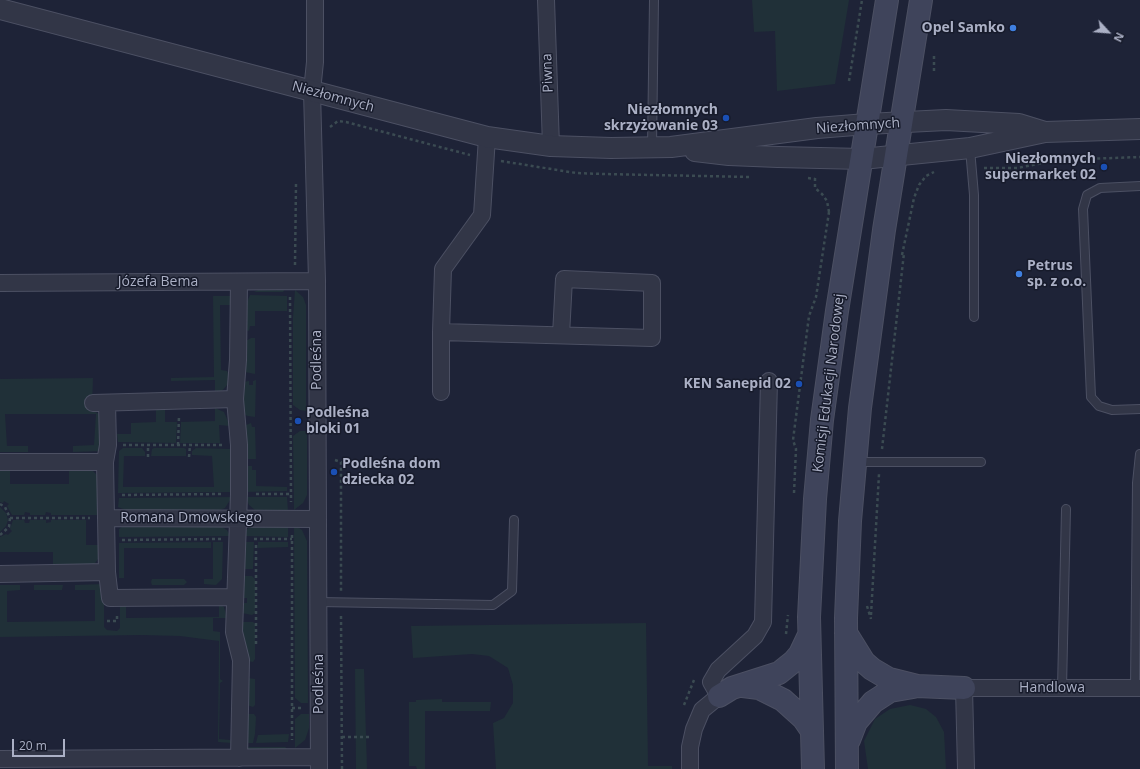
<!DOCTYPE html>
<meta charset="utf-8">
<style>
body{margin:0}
#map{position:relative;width:1140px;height:769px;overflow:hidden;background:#1e2337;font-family:"Open Sans",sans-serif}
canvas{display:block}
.north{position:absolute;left:1088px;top:12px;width:40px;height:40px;-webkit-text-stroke:3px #171b2b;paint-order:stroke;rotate:116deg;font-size:11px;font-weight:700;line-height:16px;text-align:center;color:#abb0c5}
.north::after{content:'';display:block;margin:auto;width:14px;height:18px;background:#abb0c5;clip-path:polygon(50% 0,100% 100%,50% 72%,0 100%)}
.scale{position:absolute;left:12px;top:739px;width:53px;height:18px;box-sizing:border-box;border:2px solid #abb0c5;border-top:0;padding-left:5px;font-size:12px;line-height:14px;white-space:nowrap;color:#abb0c5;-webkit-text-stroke:3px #171b2b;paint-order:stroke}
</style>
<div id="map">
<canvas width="1140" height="769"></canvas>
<div class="north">N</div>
<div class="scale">20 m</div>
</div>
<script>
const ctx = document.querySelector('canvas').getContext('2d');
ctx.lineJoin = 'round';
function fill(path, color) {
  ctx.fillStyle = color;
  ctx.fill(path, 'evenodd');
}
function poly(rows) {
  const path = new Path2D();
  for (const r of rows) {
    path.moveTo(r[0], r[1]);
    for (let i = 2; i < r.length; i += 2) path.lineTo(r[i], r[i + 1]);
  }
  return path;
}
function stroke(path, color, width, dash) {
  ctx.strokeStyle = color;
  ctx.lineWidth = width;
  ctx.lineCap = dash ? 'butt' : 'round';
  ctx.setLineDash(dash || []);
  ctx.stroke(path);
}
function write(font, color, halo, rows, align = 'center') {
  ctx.font = font + ' "Open Sans",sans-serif';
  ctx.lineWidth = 3;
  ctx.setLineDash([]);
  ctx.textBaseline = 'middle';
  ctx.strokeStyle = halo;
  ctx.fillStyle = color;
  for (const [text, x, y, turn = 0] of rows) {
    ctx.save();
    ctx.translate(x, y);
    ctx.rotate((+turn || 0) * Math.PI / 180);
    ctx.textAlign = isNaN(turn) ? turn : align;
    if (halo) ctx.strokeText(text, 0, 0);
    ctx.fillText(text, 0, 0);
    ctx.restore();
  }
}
fill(poly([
 [752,0,849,0,835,84,777,91,775,31,754,32],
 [262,288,286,288,283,292,254,292],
 [295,290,303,297,306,305,306,411,300,410,293,405,293,317],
 [250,295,287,296,287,311,255,311,255,326,250,326,249,331,246,330,247,302],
 [213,296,230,296,232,305,220,305,221,370,227,371,230,377,228,384,222,391,215,393,215,380,171,381,171,378,214,377],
 [251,338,255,338,255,374,245,372,246,341],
 [93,378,92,410,99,414,102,451,73,452,73,446,94,445,96,414,5,414,7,446,28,446,28,452,0,452,0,379],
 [256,380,255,417,248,416,243,414,243,382,249,381,249,385,253,385,253,381],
 [165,406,165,422,177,422,176,443,118,442,117,434,131,434,131,423,156,422,156,407],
 [215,408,224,412,230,426,219,425,220,443,180,443,181,422,215,421],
 [251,423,252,427,255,427,256,459,245,459,244,426],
 [300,431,307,431,307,495,303,503,294,510,293,436],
 [123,448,142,448,145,452,145,456,124,456,123,487,214,487,212,456,192,455,192,451,196,448,230,449,232,451,232,492,118,493,119,451],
 [154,448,184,448,186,449,186,456,151,456,152,449],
 [245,466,252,466,252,470,256,470,256,486,287,487,287,491,245,492],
 [0,467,6,467,10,470,10,484,69,484,69,470,73,467,90,468,97,475,99,515,51,515,51,513,46,512,45,515,30,515,30,513,25,512,24,515,12,515,7,506,9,504,4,501,3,503,0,502],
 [232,497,225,508,217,511,126,510,118,507,119,498],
 [246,497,287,497,288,511,255,510,249,505],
 [0,507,6,513,8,520,6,526,0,532],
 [13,520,24,520,25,523,29,523,30,520,46,520,46,523,51,522,51,520,86,520,86,545,99,545,98,559,93,566,53,565,53,552,0,552,0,537,6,534,8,535,12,531,10,529],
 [219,525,227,530,230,536,119,537,119,529,123,526],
 [253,525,288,525,288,537,243,536,246,530],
 [294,525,302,530,307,541,308,703,301,703,295,698],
 [211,542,211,548,124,548,124,578,119,578,119,543],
 [213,542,223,542,222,579,216,585,204,584,204,579,213,579],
 [243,542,254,542,253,569,244,569],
 [258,542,288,542,288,547,258,548],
 [244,576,252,576,255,579,255,613,252,615,242,613,242,603,247,603,247,598,242,598,242,577],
 [152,579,184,579,187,582,184,585,152,585,151,582],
 [104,584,104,627,107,630,117,631,120,628,120,605,126,605,126,618,219,617,219,604,224,607,227,618,213,618,213,631,220,632,220,679,223,681,220,683,219,739,230,740,232,743,218,742,219,641,180,636,142,635,0,637,0,585,20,585,20,590,7,591,7,622,95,621,95,590,75,590,75,585],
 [34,585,63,585,62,590,34,590],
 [243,622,253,622,255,624,255,659,253,662,248,661,241,631],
 [646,623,648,766,672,766,672,769,496,769,493,723,504,718,513,703,513,685,508,668,489,656,472,654,413,658,411,626],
 [355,669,364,669,367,769,356,769],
 [247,678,255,679,255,705,253,707,247,705],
 [442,699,442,702,491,702,490,711,425,711,425,769,417,769,416,766,409,766,409,702,416,702,416,700],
 [910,705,926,709,936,717,944,732,946,769,868,769,864,741,875,719,890,709],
 [247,714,254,714,256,717,255,734,253,743,247,743],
 [301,714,309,714,309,728,305,740,295,748,295,719],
 [289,734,288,742,256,743,258,735],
 [243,747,285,747,289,750,245,750]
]), '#203038');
const service = poly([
 [652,147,654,0],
 [970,149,974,195,974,317],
 [1140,186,1100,188,1087,195,1083,209,1091,397,1099,406,1112,410,1140,409],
 [856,462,981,462],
 [319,602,493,605,512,591,514,520],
 [1062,688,1066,509],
 [1135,688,1137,483,1140,454]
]);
const minor = poly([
 [315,0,315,62,312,91,317,281,319,769],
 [546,0,551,146],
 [0,283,317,281],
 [441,332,652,338,652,283,564,279,561,335],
 [441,392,441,332,443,269,482,215,487,137],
 [93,403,235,399],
 [107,403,108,445,105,462,107,572,110,598,235,597],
 [0,462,105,462],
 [106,518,318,519],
 [0,574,107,572],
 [239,758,241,660,234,632,239,494,239,445,235,399,238,360,239,282],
 [0,759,319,757],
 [690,769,690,747,694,729,702,710,719,696,711,682,718,670,755,636,763,622,769,381],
 [966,769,964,688,1140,688]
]);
const tertiary = poly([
 [0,9,487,137,551,146,611,148,671,147,817,128,867,124,946,120,1019,124,1045,132],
 [695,151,729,155,778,157,862,159,970,148,1045,132,1140,129]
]);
const secondary = poly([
 [846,633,864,662,872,669,889,679,917,686,964,688],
 [743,686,759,688,783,700,803,718,812,731],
 [719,696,732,688,779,673,794,661,800,654,809,635],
 [849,740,856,722,873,702,890,691,913,687],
 [813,769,809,617,815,499,822,420,837,311,887,0],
 [847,769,846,618,850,521,860,408,884,230,921,0]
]);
stroke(service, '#4c5063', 10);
stroke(minor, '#4c5063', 18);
stroke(tertiary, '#4c5063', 22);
stroke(secondary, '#4c5063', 24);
stroke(poly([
 [934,71,934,54],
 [849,81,862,0],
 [330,127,338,121,346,122,470,155],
 [501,161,576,173,603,174,751,177],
 [984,168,1017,168,1059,160,1140,157],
 [808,178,815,179],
 [815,178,815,188,822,194,827,201,829,212,830,212],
 [902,255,914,198,919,185,926,176,934,172],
 [295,265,296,184],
 [290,297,291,502],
 [123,445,222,445],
 [178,445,179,416],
 [882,449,904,253],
 [148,457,148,445],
 [189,457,190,445],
 [335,460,341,462,341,591],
 [794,493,796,449,793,440,809,316,816,297,829,212],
 [256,494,292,494],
 [122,495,223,494],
 [0,504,5,507,10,518,9,527,0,535],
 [10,518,90,518],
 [292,535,292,740],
 [254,539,292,539],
 [122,540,221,539],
 [256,545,256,646],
 [867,606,871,619],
 [871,615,879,474],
 [341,616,342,769],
 [107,621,117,621,117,615],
 [786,634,788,615],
 [684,705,694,680],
 [292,708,303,708],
 [342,737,369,737]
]), '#3b4b52', 2.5, [3, 3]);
stroke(service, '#323647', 8);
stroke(minor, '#323647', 16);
stroke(tertiary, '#323647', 20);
stroke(secondary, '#3f445b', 22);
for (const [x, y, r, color] of [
 [1013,28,4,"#3f7fe0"],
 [726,118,4,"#1a4fb4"],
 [1104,167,4,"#1a4fb4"],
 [1019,274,4,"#3f7fe0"],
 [799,384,4,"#1a4fb4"],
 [298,421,4,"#1a4fb4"],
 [334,472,4,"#1a4fb4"]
]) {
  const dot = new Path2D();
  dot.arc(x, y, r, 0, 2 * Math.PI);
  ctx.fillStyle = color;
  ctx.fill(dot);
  stroke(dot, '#171b2b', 1.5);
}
write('bold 14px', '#abb0c5', '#171b2b', [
 ["Opel Samko",1005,28],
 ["Niezłomnych",718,110],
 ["skrzyżowanie 03",718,126],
 ["Niezłomnych",1096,159],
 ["supermarket 02",1096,175],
 ["Petrus",1027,266,"left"],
 ["sp. z o.o.",1027,282,"left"],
 ["KEN Sanepid 02",791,384],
 ["Podleśna",306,413,"left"],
 ["bloki 01",306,429,"left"],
 ["Podleśna dom",342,464,"left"],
 ["dziecka 02",342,480,"left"]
], 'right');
write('14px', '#abb0c5', '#171b2b', [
 ["Piwna",548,73,-92],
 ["Niezłomnych",333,97,15],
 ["Niezłomnych",858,126,-4],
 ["Józefa Bema",158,282],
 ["Podleśna",317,360,-90],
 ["Komisji Edukacji Narodowej",829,383,-83],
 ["Romana Dmowskiego",191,518],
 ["Podleśna",319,684,-90],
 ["Handlowa",1052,688]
]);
</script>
